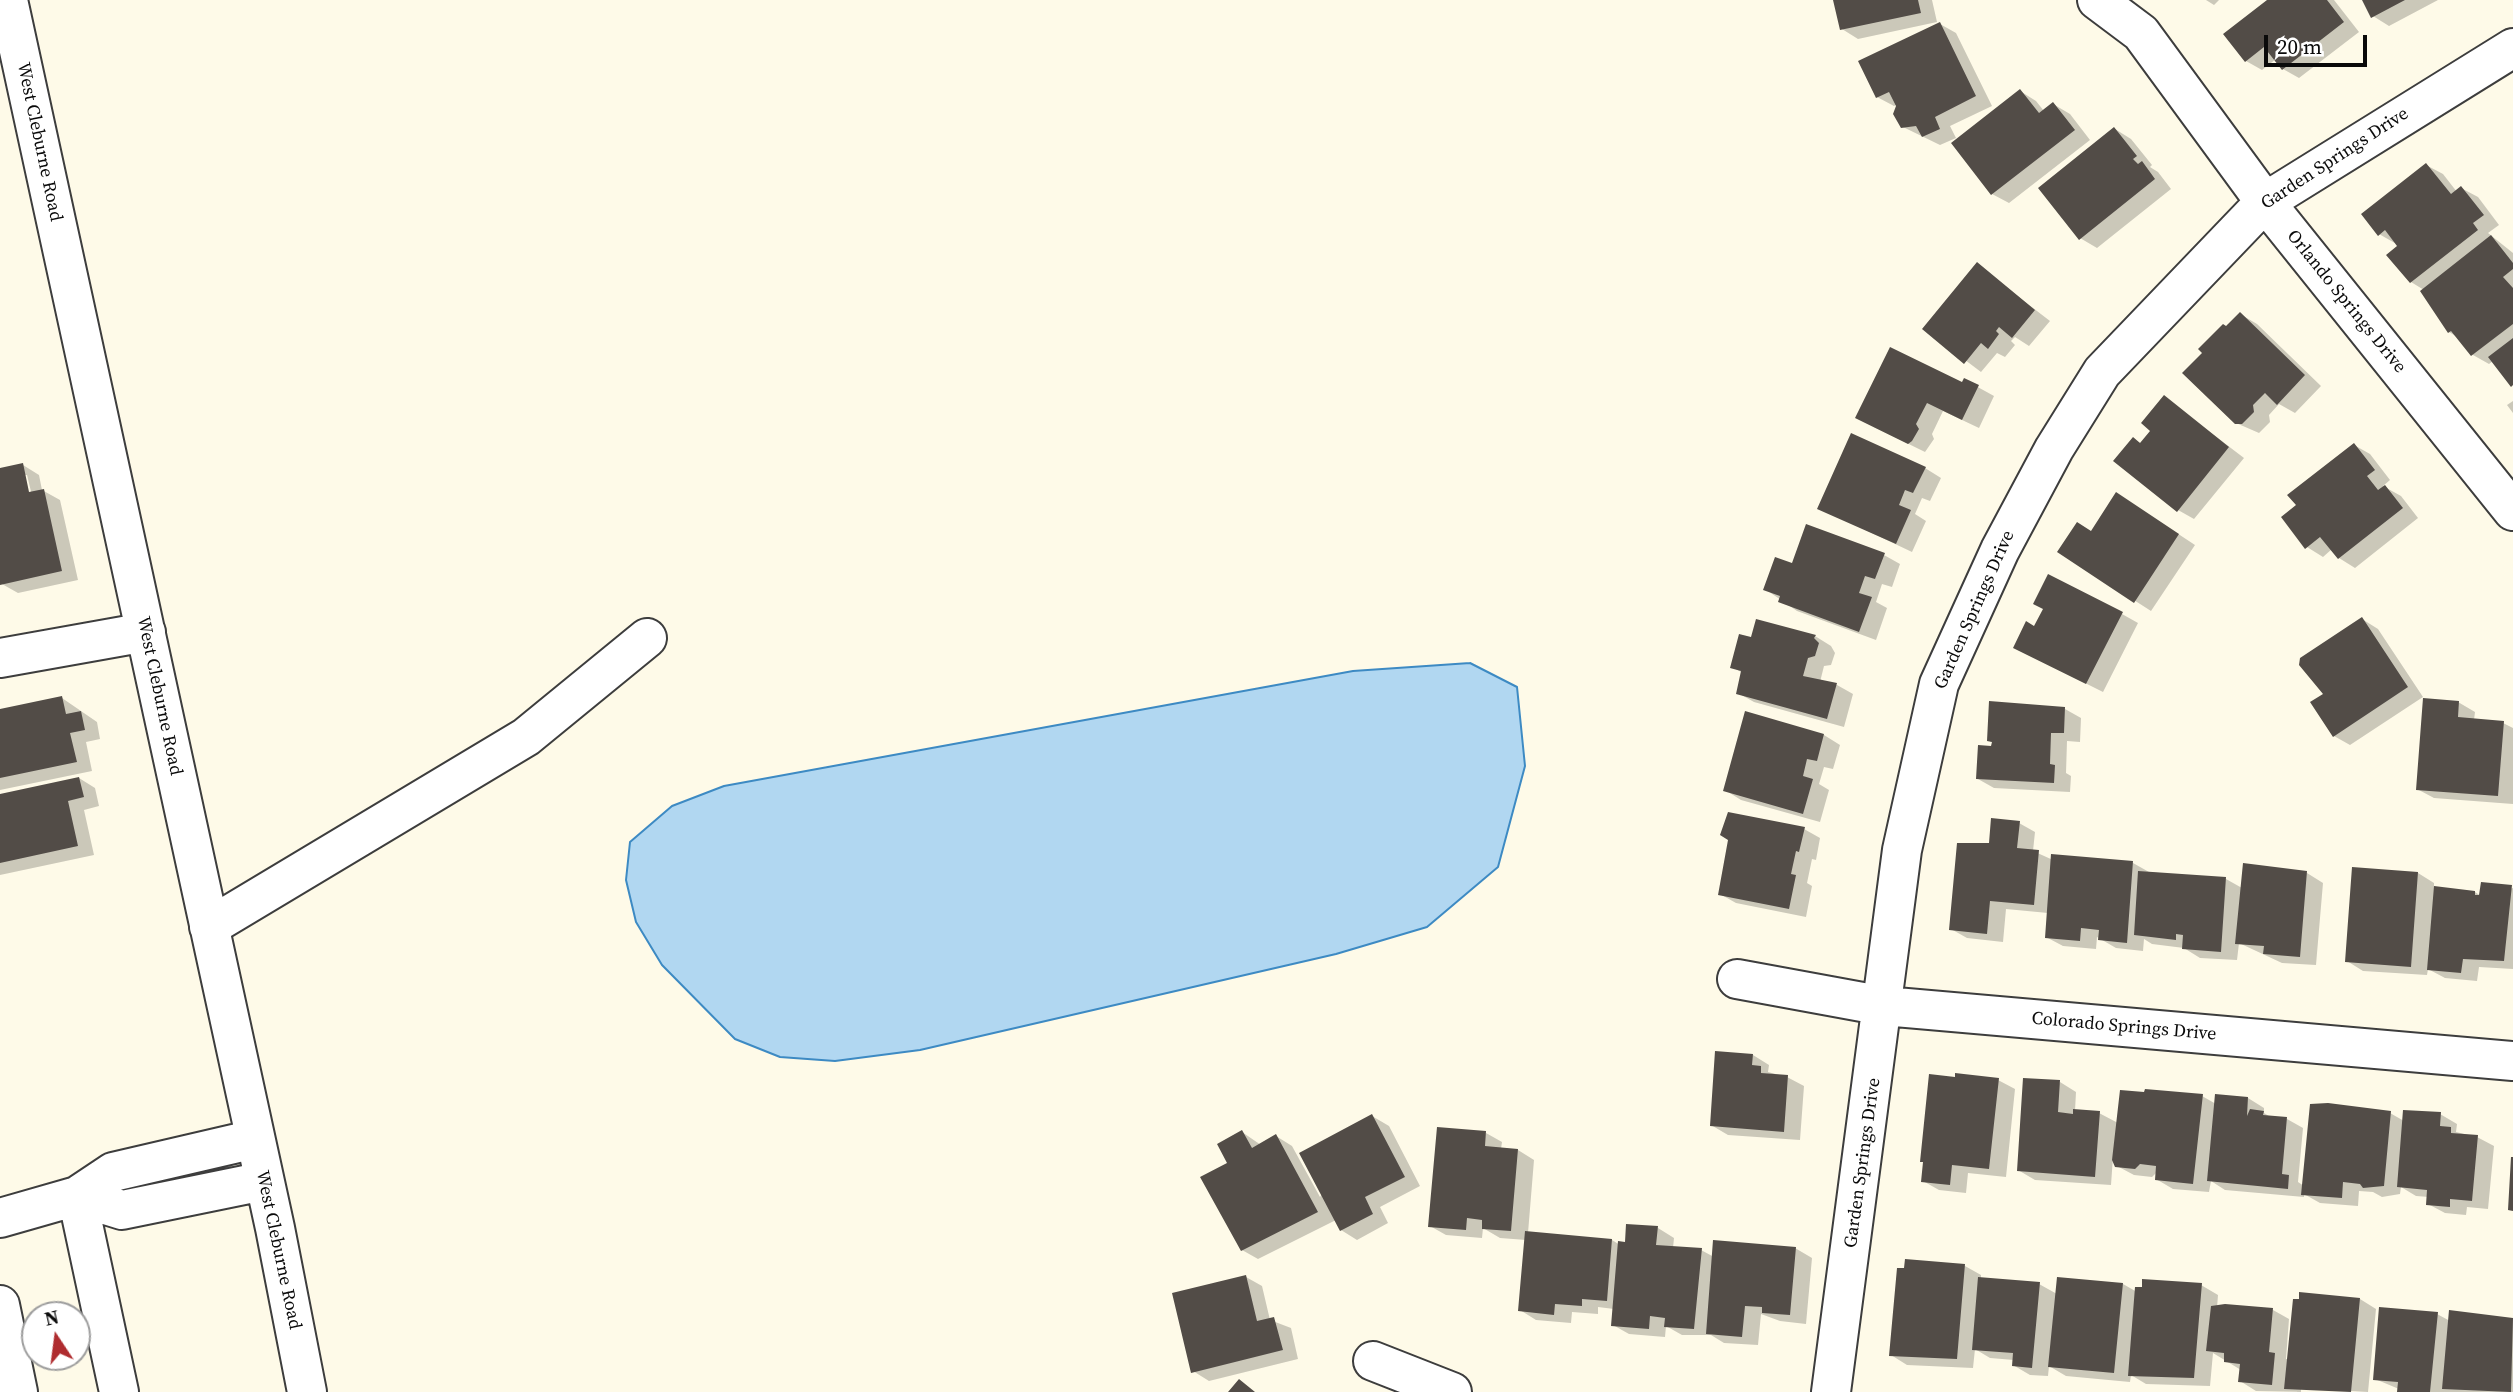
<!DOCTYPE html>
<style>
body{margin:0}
#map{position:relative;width:2513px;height:1392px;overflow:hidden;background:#fefae8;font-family:"Source Serif 4",serif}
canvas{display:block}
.north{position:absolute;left:21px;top:1301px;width:70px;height:70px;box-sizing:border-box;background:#fff;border:2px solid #9d9d9d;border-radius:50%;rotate:347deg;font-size:19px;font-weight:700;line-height:28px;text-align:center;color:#0a0a0a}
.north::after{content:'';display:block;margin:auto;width:24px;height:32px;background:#af2c2f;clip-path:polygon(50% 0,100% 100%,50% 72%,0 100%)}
.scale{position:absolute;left:2264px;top:35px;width:103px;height:32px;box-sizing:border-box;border:4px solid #0a0a0a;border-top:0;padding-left:9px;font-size:21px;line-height:24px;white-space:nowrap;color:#0a0a0a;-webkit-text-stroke:5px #fff;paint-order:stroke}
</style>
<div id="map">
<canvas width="2513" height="1392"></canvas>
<div class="north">N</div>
<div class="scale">20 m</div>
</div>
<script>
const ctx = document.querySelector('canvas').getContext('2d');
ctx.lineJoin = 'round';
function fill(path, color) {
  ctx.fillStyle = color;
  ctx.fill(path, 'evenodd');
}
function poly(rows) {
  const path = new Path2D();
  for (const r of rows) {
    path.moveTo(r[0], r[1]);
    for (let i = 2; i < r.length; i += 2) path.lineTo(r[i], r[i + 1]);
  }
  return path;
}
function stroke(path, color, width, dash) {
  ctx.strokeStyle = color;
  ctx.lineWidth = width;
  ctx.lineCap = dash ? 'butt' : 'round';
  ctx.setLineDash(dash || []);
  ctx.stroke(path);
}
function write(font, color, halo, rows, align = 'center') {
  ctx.font = font + ' "Source Serif 4",serif';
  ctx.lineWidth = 7;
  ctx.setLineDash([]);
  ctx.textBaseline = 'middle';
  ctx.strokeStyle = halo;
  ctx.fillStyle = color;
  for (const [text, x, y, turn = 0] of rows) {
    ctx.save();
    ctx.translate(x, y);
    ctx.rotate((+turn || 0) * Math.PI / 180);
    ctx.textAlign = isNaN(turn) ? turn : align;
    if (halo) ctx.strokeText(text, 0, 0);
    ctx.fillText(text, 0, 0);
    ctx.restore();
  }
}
const water = poly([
 [1470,663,1517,687,1525,766,1498,867,1427,927,1336,954,920,1050,835,1061,780,1057,735,1039,662,965,636,922,626,880,630,842,672,806,724,786,1353,671,1470,663]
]);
fill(water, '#b1d7f1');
stroke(water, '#3d8ac3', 2);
fill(poly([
 [1835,0,1932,0,1937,22,1858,39,1842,29],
 [2206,0,2219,0,2214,5],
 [2270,0,2334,0,2359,32,2299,78,2283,69,2276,59,2262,70,2246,61],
 [2364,0,2438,0,2389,26,2373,16],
 [1940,24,1956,33,1992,106,1950,126,1956,138,1940,145,1903,127,1898,104,1894,106,1877,97],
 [2020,91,2036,101,2044,111,2053,104,2070,114,2090,140,2009,203,1992,194],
 [2115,129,2131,139,2152,165,2150,167,2158,172,2171,189,2097,248,2080,238],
 [2426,165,2443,174,2457,192,2461,188,2478,197,2499,225,2488,233,2513,253,2513,385,2493,361,2489,364,2473,355,2459,338,2449,332,2424,290,2411,282,2400,246,2379,234],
 [1977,265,2050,321,2029,346,2015,337,2011,341,2015,345,2005,357,1997,353,1981,372,1924,329],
 [2240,314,2257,324,2321,386,2295,413,2279,404,2269,415,2270,422,2259,433,2236,423],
 [1965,380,1994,396,1979,428,1943,411,1932,434,1934,439,1925,452,1874,427,1962,384],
 [2164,397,2244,458,2194,519,2178,510,2133,439,2142,444,2153,431],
 [2513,401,2513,413,2507,405],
 [2354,445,2370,454,2390,480,2383,486,2401,496,2418,518,2355,568,2339,558,2332,549,2323,557,2307,547,2298,506],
 [23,465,39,475,42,490,60,500,78,580,18,593,2,584,0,576,0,470],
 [24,475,27,475,33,500,29,501],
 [1925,468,1941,478,1930,501,1922,498,1915,514,1926,521,1912,552,1819,508],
 [2133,504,2195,545,2151,611,2059,552],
 [1884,555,1900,564,1892,587,1882,584,1876,602,1887,608,1876,640,1797,611,1765,589,1793,565],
 [2122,614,2138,623,2103,692,2031,656,2035,628],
 [2362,619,2378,629,2423,697,2350,745,2334,736,2326,694],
 [1815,636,1831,646,1835,653,1831,665,1824,666,1820,682,1837,685,1853,694,1844,727,1754,702,1738,693,1743,673,1732,667,1752,639],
 [62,698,97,722,100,739,86,742,92,771,0,790,0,711],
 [2458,702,2475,712,2474,720,2503,723,2513,728,2513,804,2434,798,2417,789],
 [2065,709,2081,718,2080,742,2067,741,2066,773,2071,776,2070,792,1994,788,1978,779,1993,743,1988,740],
 [1746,713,1824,735,1840,745,1833,769,1824,767,1819,784,1829,790,1820,822,1741,800,1725,790],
 [79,778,95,788,99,806,84,810,94,855,0,875,0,796],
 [2019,823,2035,832,2033,851,2053,860,2133,863,2149,872,2226,879,2242,888,2307,873,2323,883,2316,965,2282,963,2239,943,2237,960,2200,958,2184,948,2152,944,2144,939,2143,951,2116,948,2097,937,2096,949,2063,946,2046,937,2048,913,2006,909,2003,942,1967,938,1951,929,1990,844],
 [1804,829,1820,838,1816,860,1812,859,1807,883,1812,886,1806,917,1736,903,1720,894],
 [2353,868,2418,873,2434,883,2434,888,2475,892,2481,896,2513,888,2513,969,2479,967,2477,981,2445,978,2428,969,2427,975,2363,971,2347,961],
 [1753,1055,1769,1065,1768,1072,1787,1077,1804,1086,1800,1140,1728,1135,1711,1125],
 [1998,1080,2015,1089,2006,1177,1968,1173,1966,1193,1939,1190,1923,1181],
 [2060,1082,2076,1092,2075,1111,2099,1113,2118,1123,2202,1096,2216,1104,2248,1098,2264,1108,2264,1113,2272,1118,2287,1119,2303,1128,2298,1182,2304,1186,2390,1113,2404,1121,2440,1114,2457,1124,2456,1132,2477,1137,2494,1146,2488,1209,2467,1207,2466,1215,2445,1213,2428,1204,2429,1197,2416,1196,2401,1187,2400,1194,2382,1197,2373,1192,2359,1191,2358,1206,2320,1203,2304,1194,2304,1197,2225,1190,2211,1181,2209,1192,2173,1189,2156,1179,2157,1172,2152,1177,2134,1175,2117,1166,2113,1157,2111,1185,2035,1180,2018,1170],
 [1372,1116,1389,1126,1420,1186,1380,1207,1388,1223,1357,1240,1341,1230,1336,1220,1258,1259,1242,1250,1230,1163,1242,1132,1261,1145,1276,1136,1292,1146,1320,1197],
 [1486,1133,1502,1142,1501,1149,1518,1150,1534,1160,1528,1233,1612,1240,1620,1245,1658,1228,1674,1238,1673,1248,1701,1250,1714,1257,1795,1248,1812,1258,1806,1324,1780,1321,1761,1314,1758,1345,1724,1343,1711,1335,1682,1335,1666,1326,1665,1337,1629,1334,1613,1325,1614,1309,1598,1307,1598,1314,1572,1312,1571,1323,1536,1320,1520,1310,1526,1240,1500,1238,1483,1228,1482,1238,1446,1235,1430,1226],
 [1907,1261,1965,1266,1981,1275,1981,1279,2039,1284,2057,1294,2123,1284,2137,1292,2201,1285,2218,1295,2217,1308,2273,1310,2289,1319,2286,1359,2289,1359,2360,1299,2376,1309,2368,1392,2301,1388,2301,1392,2310,1392,2256,1391,2240,1381,2241,1370,2213,1353,2210,1386,2146,1384,2131,1375,2130,1382,2066,1376,2049,1366,2048,1376,2030,1375,2013,1365,2014,1360,1990,1358,1975,1349,1973,1368,1907,1365,1891,1355],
 [1246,1277,1262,1286,1270,1320,1291,1328,1298,1359,1209,1381,1193,1371],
 [2451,1312,2513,1320,2513,1392,2399,1392,2399,1389,2375,1379,2437,1314,2450,1321]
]), '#0003');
fill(poly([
 [1833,0,1918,0,1921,13,1840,30],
 [2267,0,2327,0,2344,22,2282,70,2264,47,2245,62,2223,34],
 [2362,0,2405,0,2371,18],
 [1940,22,1976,96,1935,117,1940,129,1922,137,1916,126,1901,128,1893,114,1896,106,1889,92,1876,98,1858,61],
 [2020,89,2039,113,2053,102,2075,130,1991,195,1951,143],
 [2114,127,2137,156,2133,159,2138,164,2142,161,2155,179,2079,240,2038,188],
 [2426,163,2451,194,2461,186,2484,215,2473,223,2478,230,2410,283,2386,255,2397,246,2385,230,2378,236,2361,214],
 [2491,235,2513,263,2513,269,2503,277,2513,288,2513,324,2471,356,2451,331,2448,333,2420,291],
 [1977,262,2035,310,2012,338,1999,327,1996,331,1999,334,1988,349,1981,343,1964,364,1922,329],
 [2240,312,2305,375,2277,405,2265,393,2253,405,2254,412,2242,424,2235,424,2182,373,2202,353,2198,349,2223,324,2226,326],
 [2513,338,2513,385,2511,387,2488,357],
 [1890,347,1962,382,1964,378,1979,385,1962,420,1927,403,1916,424,1919,429,1912,441,1908,444,1855,418],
 [2164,395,2229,447,2177,512,2113,461,2133,437,2140,443,2150,431,2141,423],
 [1851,433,1926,467,1913,493,1905,490,1899,505,1911,510,1896,544,1817,509],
 [2354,443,2375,470,2367,476,2378,490,2385,485,2403,508,2338,559,2320,537,2305,549,2281,517,2296,505,2287,495],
 [23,463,29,492,44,489,62,571,0,585,0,468],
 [2116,492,2179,534,2134,603,2057,552,2077,522,2091,531],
 [1806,524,1885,553,1875,579,1865,576,1859,593,1872,597,1859,632,1778,602,1780,596,1763,590,1775,557,1792,563],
 [2048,574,2123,612,2086,684,2013,648,2026,621,2034,626,2043,609,2033,604],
 [2362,617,2408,687,2333,737,2310,702,2323,694,2299,665,2300,658],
 [1756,619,1816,635,1814,638,1819,643,1815,656,1808,658,1803,676,1837,683,1827,719,1736,694,1741,671,1730,668,1739,634,1751,637],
 [62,696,66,714,81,711,85,730,70,733,77,762,0,778,0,709],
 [2423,698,2459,701,2458,717,2504,721,2498,796,2416,790],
 [1989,701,2065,707,2064,733,2051,733,2050,764,2055,765,2054,783,1976,779,1978,745,1991,746,1992,742,1987,741],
 [1745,711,1824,734,1817,761,1807,759,1803,776,1813,779,1803,814,1723,791],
 [79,777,84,797,68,801,78,846,0,863,0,794],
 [1728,812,1805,827,1799,852,1796,851,1791,874,1796,875,1789,909,1718,895,1728,840,1720,835],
 [1991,818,2020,821,2017,848,2039,850,2034,905,1990,901,1987,934,1949,930,1957,843,1989,843],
 [2051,854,2133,861,2127,943,2098,940,2099,930,2081,928,2080,941,2045,938],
 [2243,863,2307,871,2300,957,2263,954,2264,946,2235,944],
 [2352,867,2418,872,2411,967,2345,962],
 [2138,871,2226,877,2221,952,2182,949,2183,935,2176,934,2176,940,2134,935],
 [2481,882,2512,885,2504,961,2463,959,2461,973,2427,970,2434,886,2475,891,2475,895,2479,895],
 [1715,1051,1753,1054,1752,1065,1761,1066,1761,1073,1788,1075,1784,1132,1710,1126],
 [1955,1073,1999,1078,1989,1169,1952,1165,1950,1185,1921,1182,1923,1162,1920,1162,1929,1074,1955,1077],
 [2023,1078,2060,1080,2058,1112,2073,1114,2073,1109,2100,1111,2095,1177,2017,1171],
 [2145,1089,2203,1094,2193,1184,2155,1180,2156,1166,2140,1164,2135,1169,2115,1167,2112,1160,2120,1090,2144,1092],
 [2215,1094,2248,1097,2247,1116,2250,1109,2264,1111,2263,1115,2287,1117,2282,1174,2289,1175,2288,1189,2207,1181],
 [2328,1103,2391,1111,2384,1186,2363,1188,2360,1184,2343,1182,2342,1198,2301,1195,2310,1104],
 [2403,1110,2441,1112,2440,1126,2451,1127,2451,1133,2478,1135,2472,1201,2450,1199,2450,1207,2426,1205,2427,1190,2397,1187],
 [1372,1114,1405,1177,1365,1197,1373,1214,1340,1231,1299,1153],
 [1437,1127,1486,1131,1485,1146,1518,1149,1511,1231,1482,1229,1482,1220,1467,1218,1466,1230,1428,1227],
 [1242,1130,1252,1148,1276,1134,1318,1212,1241,1251,1200,1177,1227,1163,1217,1144],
 [2511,1157,2513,1157,2513,1211,2508,1210],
 [1626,1224,1658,1226,1656,1245,1702,1248,1694,1329,1664,1327,1665,1318,1650,1316,1649,1329,1611,1326,1618,1241,1625,1242],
 [1525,1231,1612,1239,1607,1301,1582,1299,1582,1306,1555,1304,1554,1315,1518,1311],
 [1713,1240,1796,1247,1790,1315,1762,1313,1762,1307,1745,1306,1742,1337,1706,1334],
 [1905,1259,1965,1264,1957,1359,1889,1356,1897,1268,1904,1268],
 [1246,1275,1257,1321,1274,1317,1283,1350,1191,1373,1172,1293],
 [1978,1277,2040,1282,2032,1368,2012,1366,2013,1353,1972,1350],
 [2057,1277,2123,1283,2114,1373,2048,1367],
 [2142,1279,2202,1283,2194,1378,2128,1376,2135,1287,2142,1287],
 [2299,1292,2360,1298,2351,1392,2284,1389,2293,1299,2299,1299],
 [2225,1304,2273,1308,2269,1352,2275,1353,2272,1385,2238,1382,2240,1364,2224,1362,2224,1353,2206,1351,2211,1306],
 [2379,1307,2438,1312,2430,1392,2397,1392,2398,1382,2373,1380],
 [2449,1310,2513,1318,2511,1392,2442,1389],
 [1239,1379,1255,1392,1228,1392]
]), '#524c47');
const minor = poly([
 [8,0,275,1228,307,1392],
 [2097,0,2141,33,2265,202,2513,511],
 [0,658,146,632],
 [209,927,526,737,647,638],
 [1737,979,1884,1006,2513,1061],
 [77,1196,119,1392],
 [77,1196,122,1210,264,1181],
 [0,1218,77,1196,113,1172,255,1139],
 [0,1305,18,1392],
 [1373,1361,1452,1392],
 [1831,1392,1902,850,1939,684,2000,550,2054,449,2102,372,2265,202,2513,48]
]);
stroke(minor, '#3d3d3d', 42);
stroke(minor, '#fff', 38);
write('18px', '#0a0a0a', '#fff', [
 ["West Cleburne Road",39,142,78],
 ["Garden Springs Drive",2335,159,-33],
 ["Orlando Springs Drive",2346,302,51],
 ["Garden Springs Drive",1975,610,-66],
 ["West Cleburne Road",159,696,78],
 ["Colorado Springs Drive",2124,1027,5],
 ["Garden Springs Drive",1863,1163,-82],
 ["West Cleburne Road",278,1250,78]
]);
</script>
